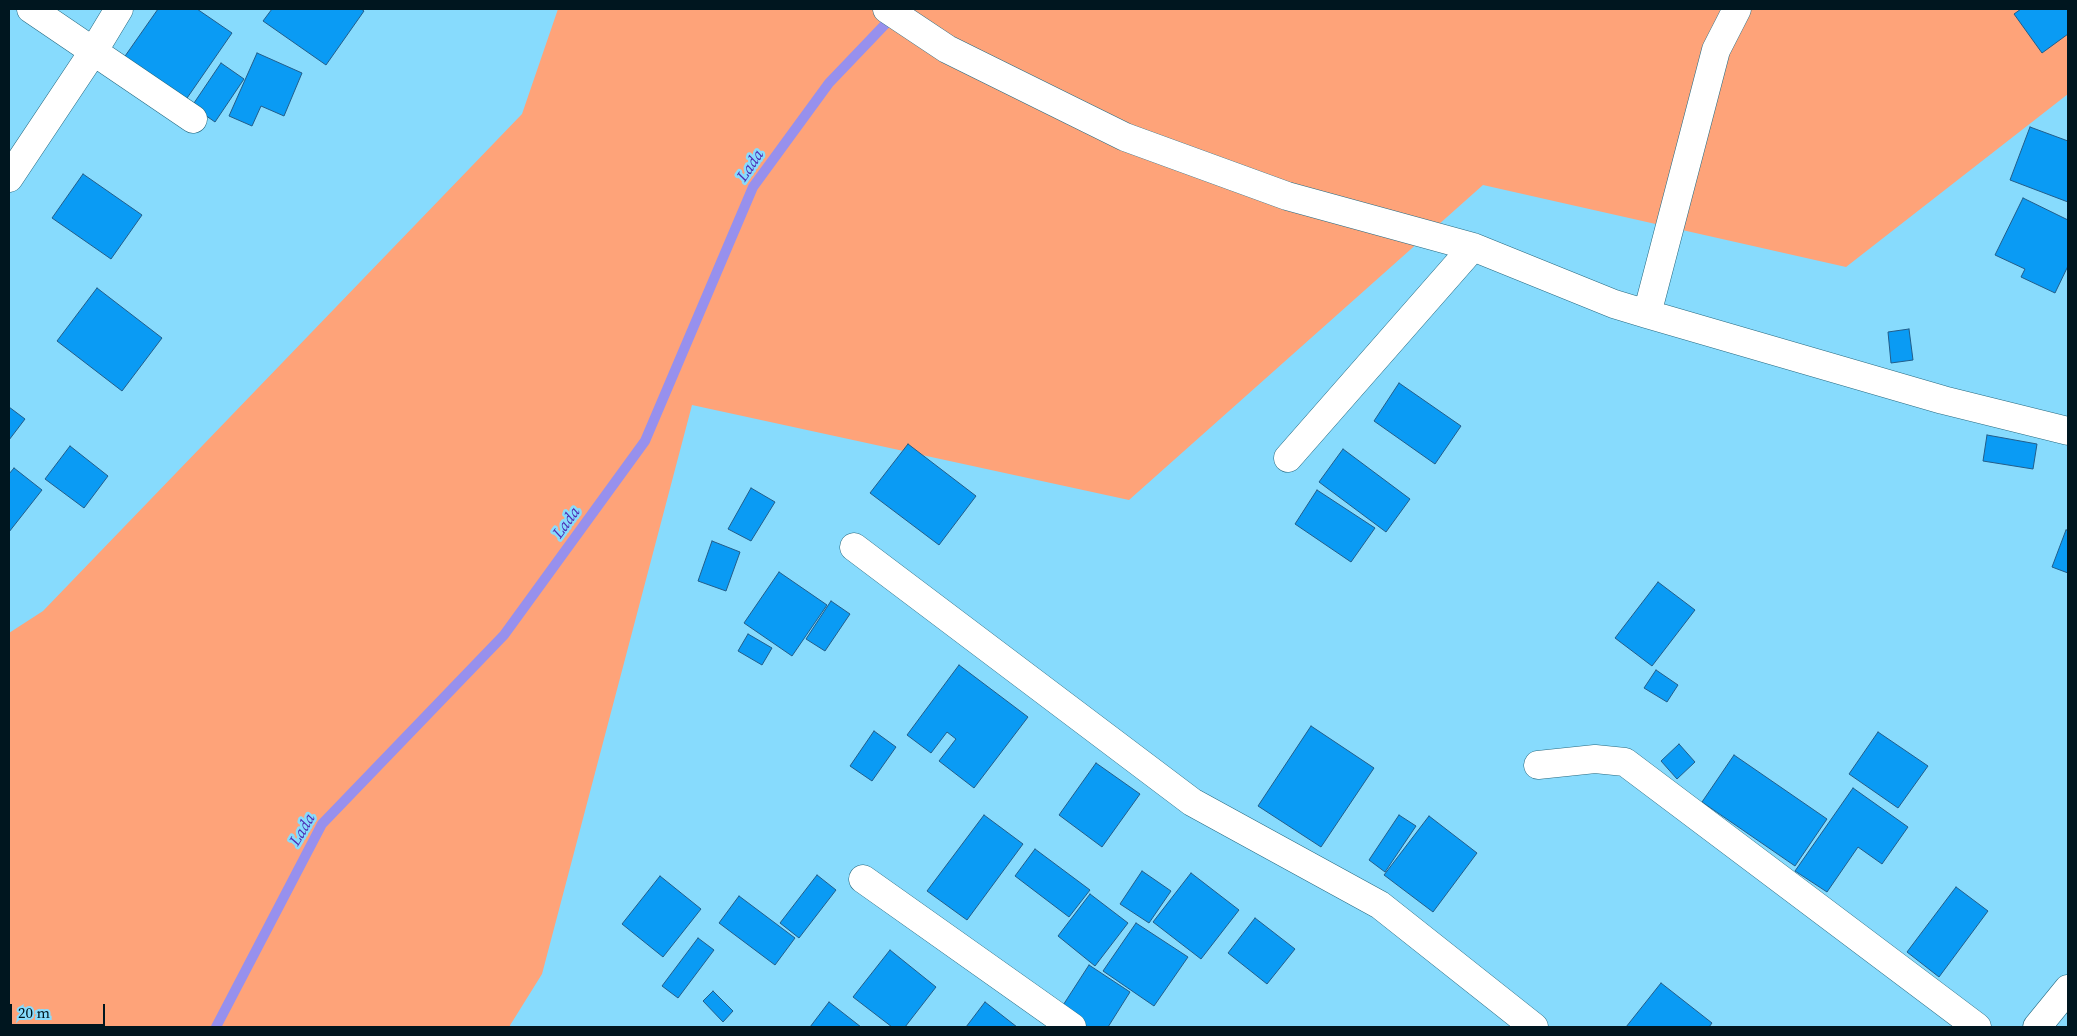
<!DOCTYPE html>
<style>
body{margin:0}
#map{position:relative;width:2077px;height:1036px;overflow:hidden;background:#87dbfd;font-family:"Source Serif 4",serif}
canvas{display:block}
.frame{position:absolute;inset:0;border:10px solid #00161f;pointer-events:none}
.scale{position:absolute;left:10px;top:1004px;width:95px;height:22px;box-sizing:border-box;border:2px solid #00161f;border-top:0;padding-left:6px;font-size:15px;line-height:18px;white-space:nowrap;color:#00161f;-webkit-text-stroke:4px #87dbfd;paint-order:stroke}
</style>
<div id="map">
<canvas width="2077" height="1036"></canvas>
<div class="frame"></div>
<div class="scale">20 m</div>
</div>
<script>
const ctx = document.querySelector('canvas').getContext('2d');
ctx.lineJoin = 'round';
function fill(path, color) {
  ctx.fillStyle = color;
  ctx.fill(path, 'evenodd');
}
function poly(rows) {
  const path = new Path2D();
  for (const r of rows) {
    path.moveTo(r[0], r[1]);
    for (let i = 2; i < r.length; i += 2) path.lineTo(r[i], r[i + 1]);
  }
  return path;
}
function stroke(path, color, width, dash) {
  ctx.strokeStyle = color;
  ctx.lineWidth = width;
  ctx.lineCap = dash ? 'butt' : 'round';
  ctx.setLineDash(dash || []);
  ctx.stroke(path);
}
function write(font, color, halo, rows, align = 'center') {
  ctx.font = font + ' "Source Serif 4",serif';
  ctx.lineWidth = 5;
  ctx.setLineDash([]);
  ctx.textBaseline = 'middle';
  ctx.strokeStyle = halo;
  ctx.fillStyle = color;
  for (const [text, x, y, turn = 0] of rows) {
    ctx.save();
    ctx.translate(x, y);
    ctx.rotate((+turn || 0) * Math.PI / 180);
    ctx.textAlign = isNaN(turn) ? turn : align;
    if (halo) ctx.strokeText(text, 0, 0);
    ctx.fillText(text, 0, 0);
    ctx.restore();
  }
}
fill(poly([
 [558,9,2068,9,2068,94,1846,267,1483,185,1129,500,692,405,542,974,509,1027,9,1027,9,633,43,611,522,114]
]), '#fea379');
stroke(poly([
 [216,1027,322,824,504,635,645,441,753,187,829,83,894,15]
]), '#9790ed', 10);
const building = poly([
 [158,9,197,9,232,33,185,101,123,59,158,9],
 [272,9,361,9,364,11,326,65,263,21,272,9],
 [2021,9,2068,9,2068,34,2042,53,2014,14,2021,9],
 [257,53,302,73,284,116,261,106,252,126,229,116,257,53],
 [221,63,244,79,215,122,192,106,221,63],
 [2030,127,2068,141,2068,202,2010,180,2030,127],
 [83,174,142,215,111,259,52,218,83,174],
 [2023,198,2068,220,2068,266,2055,293,2021,277,2025,269,1995,255,2023,198],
 [97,288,162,338,122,391,57,341,97,288],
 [1909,329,1913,360,1891,363,1888,332,1909,329],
 [1399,383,1461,426,1435,464,1374,421,1399,383],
 [9,407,25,419,9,440,9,407],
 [1987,435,2037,444,2033,469,1983,461,1987,435],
 [908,444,976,496,939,545,870,493,908,444],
 [70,446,108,476,84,508,45,479,70,446],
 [1343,449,1410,499,1386,532,1319,482,1343,449],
 [14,468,42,490,9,532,9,474,14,468],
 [751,488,775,502,751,541,728,529,751,488],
 [1317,490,1375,528,1351,562,1295,524,1317,490],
 [2066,530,2068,530,2068,573,2052,567,2066,530],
 [712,541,740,552,726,591,698,581,712,541],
 [779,572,827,605,792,656,744,623,779,572],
 [1658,582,1695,610,1652,666,1615,638,1658,582],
 [831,601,850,614,825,651,806,639,831,601],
 [748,634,772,648,762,665,738,651,748,634],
 [959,665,1028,717,974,788,939,761,956,739,947,732,931,753,907,735,959,665],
 [1656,670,1678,685,1667,702,1644,688,1656,670],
 [1311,726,1374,768,1321,847,1258,806,1311,726],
 [874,731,896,747,872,781,850,766,874,731],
 [1878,732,1928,766,1898,808,1849,774,1878,732],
 [1679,744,1695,762,1677,779,1661,761,1679,744],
 [1734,755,1827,819,1795,866,1702,802,1734,755],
 [1096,763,1140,794,1102,847,1059,815,1096,763],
 [1853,788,1908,827,1882,864,1858,847,1827,892,1795,871,1853,788],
 [984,815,1023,844,967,920,927,891,984,815],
 [1399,815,1416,826,1385,872,1369,860,1399,815],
 [1429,816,1477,853,1433,912,1384,875,1429,816],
 [1035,849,1090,890,1069,917,1015,876,1035,849],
 [1142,871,1171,891,1149,923,1120,904,1142,871],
 [1191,873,1239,910,1201,959,1153,922,1191,873],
 [817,875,836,890,799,938,780,923,817,875],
 [660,876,701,909,663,957,622,924,660,876],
 [1956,887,1988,911,1939,977,1907,952,1956,887],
 [1090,894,1128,923,1095,966,1058,936,1090,894],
 [739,896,795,938,775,965,719,923,739,896],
 [1255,918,1295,949,1267,984,1228,953,1255,918],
 [1136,923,1188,957,1154,1006,1103,971,1136,923],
 [698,938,714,950,678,998,662,986,698,938],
 [890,950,936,987,905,1027,892,1027,853,997,890,950],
 [1089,965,1130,992,1108,1027,1080,1027,1058,1013,1089,965],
 [1661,983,1712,1023,1709,1027,1626,1027,1661,983],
 [713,991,733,1011,723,1022,703,1001,713,991],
 [829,1002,861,1027,810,1027,829,1002],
 [985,1002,1017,1027,966,1027,985,1002]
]);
fill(building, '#0a9bf4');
stroke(building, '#225d8a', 1);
const minor = poly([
 [31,9,193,119],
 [887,9,947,49,1125,137,1287,196,1473,247,1614,304,1647,314,1943,400,2068,431],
 [9,178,93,52,119,9],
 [1647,314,1716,50,1737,9],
 [1288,458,1473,247],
 [854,547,1192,802,1380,905,1534,1027],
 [1538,765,1595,759,1625,762,1977,1027],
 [863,879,1072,1027],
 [2037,1027,2068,989]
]);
stroke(minor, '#266980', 29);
stroke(minor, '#fff', 28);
write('italic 16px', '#4d2cb4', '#87dbfd', [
 ["Lada",751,166,-56],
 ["Lada",567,523,-54],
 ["Lada",303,830,-59]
]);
</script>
